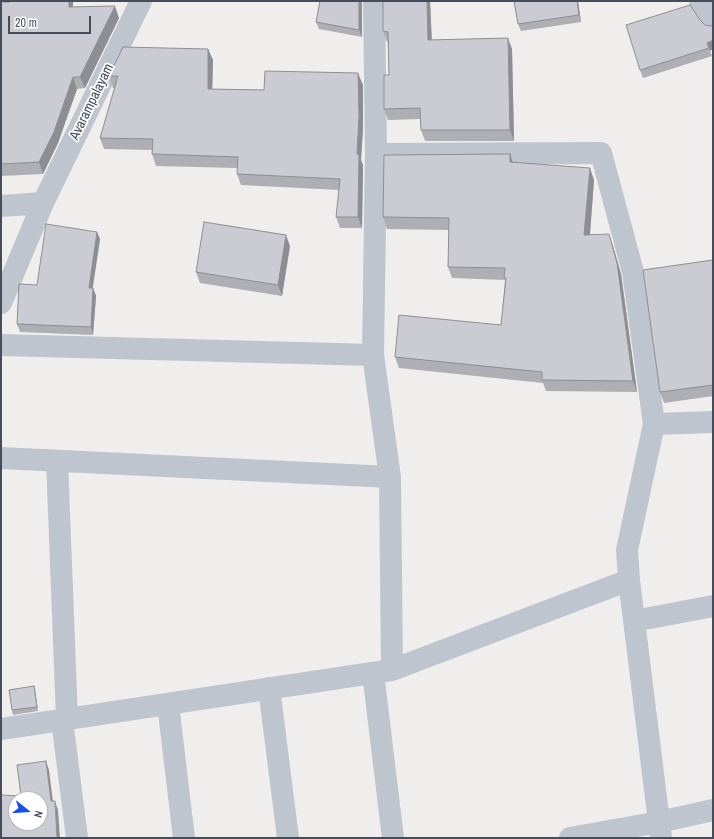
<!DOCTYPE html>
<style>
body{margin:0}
#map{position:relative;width:714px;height:839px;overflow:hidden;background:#f0eded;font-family:"Archivo Narrow",sans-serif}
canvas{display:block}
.frame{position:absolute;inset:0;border:2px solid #464d5a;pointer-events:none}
.north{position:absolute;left:8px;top:791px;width:40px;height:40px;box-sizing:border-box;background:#fff;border:1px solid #b5b8bd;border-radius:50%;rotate:107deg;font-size:11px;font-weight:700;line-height:16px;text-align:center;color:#464d5a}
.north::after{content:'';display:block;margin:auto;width:14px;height:18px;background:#1a50dc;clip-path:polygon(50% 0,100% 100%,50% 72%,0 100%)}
.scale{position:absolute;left:8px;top:16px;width:83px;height:18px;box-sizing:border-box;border:2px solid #464d5a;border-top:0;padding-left:5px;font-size:12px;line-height:14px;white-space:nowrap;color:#464d5a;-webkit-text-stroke:3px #fff;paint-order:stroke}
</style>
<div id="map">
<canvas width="714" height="839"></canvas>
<div class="frame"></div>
<div class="north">N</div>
<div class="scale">20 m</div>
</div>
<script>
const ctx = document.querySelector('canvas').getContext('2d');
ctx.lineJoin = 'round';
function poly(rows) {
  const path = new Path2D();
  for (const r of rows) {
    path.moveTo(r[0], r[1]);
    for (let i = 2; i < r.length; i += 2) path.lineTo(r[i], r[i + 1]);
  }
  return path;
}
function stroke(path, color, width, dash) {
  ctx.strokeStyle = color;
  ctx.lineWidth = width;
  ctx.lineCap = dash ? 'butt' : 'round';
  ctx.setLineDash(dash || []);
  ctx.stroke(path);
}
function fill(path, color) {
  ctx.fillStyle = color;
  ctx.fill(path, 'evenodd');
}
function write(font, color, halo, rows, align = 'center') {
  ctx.font = font + ' "Archivo Narrow",sans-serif';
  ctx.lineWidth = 3.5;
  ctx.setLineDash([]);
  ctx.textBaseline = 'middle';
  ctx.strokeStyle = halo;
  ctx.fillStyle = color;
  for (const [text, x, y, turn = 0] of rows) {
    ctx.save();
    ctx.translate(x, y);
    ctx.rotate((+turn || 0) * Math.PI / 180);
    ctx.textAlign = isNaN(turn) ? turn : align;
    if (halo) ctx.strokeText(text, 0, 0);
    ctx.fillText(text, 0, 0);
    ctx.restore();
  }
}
stroke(poly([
 [374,1,376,154,373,355,390,477,392,670,629,580,627,550,654,424,713,422],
 [700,1,713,21],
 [376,154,601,153,633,272,654,424],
 [1,206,43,203],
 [1,303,43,203,141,1],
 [1,345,373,355],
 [1,458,390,477],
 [57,461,67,719],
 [629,580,661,838],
 [634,621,713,606],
 [373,673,393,838],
 [269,688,288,838],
 [168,704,184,838],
 [62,720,77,838],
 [1,729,392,670],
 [570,838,659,822,713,810]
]), '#bec5cf', 22);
fill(poly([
 [10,1,73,1,73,7,119,18,85,88,77,89,58,143,43,174,1,176,1,2,10,2],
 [383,1,430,1,432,40,512,49,514,141,425,141,421,130,420,119,388,120,384,109,389,75,388,42,387,42,383,31],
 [514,1,578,1,581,22,521,31,518,24],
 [362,3,362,37,319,29,316,22],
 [700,20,705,25,711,26,710,51,712,56,643,78,640,70],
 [208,49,213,60,212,89,264,90,363,85,363,128,361,160,363,165,362,228,340,228,336,217,339,190,241,185,237,174,237,168,156,166,152,154,152,150,104,149,100,138,115,88,113,88,109,76],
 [510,154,513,163,594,180,590,235,613,246,621,274,637,392,546,391,543,383,399,368,395,357,501,325,505,280,452,278,448,267,449,230,387,229,383,217],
 [100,239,93,288,96,296,93,335,20,332,17,324,37,285],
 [290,246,282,296,200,283,196,272],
 [713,260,713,396,664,403,660,392],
 [34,686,35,690,38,711,13,715,12,710]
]), '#aeafb5');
fill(poly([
 [69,1,73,1,73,18,69,7],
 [359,1,361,1,362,3,362,37,359,30],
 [427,1,430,1,432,51,428,40],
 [577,1,578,1,581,22,579,15],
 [115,6,119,18,85,88,80,77],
 [508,38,512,49,514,141,510,130],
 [713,40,713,49,710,51,712,56,707,43],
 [208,49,213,60,212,100,208,89],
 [358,73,363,85,363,128,361,160,363,165,362,228,358,217,357,154],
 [73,77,77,89,58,143,43,174,39,162],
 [510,154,514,166,510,162],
 [590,168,594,180,589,246,584,235],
 [97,232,100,239,91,296,89,288],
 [609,234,613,246,621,274,637,392,633,381],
 [286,235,290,246,282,296,278,285],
 [93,288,96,296,93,335,91,327],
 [34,686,35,690,38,711,37,707],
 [46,761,49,770,54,810,51,801],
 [55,801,58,810,60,838,57,838]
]), '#8d8e94');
const building = poly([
 [10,1,69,1,69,7,115,6,80,77,73,77,54,132,39,162,1,164,1,2,10,2,10,1],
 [320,1,359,1,359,30,316,22,320,1],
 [383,1,427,1,428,40,508,38,510,130,421,130,420,108,384,109,384,75,389,75,388,32,383,31,383,1],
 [514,1,577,1,579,15,518,24,514,1],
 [690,5,700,20,705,25,711,26,713,25,713,40,707,43,709,48,640,70,626,25,690,5],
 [123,47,208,49,208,89,264,90,265,71,358,73,359,117,357,154,359,154,358,217,336,217,340,179,237,174,238,157,152,154,153,139,100,138,118,76,109,76,123,47],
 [510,154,510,162,590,168,584,235,609,234,617,263,633,381,542,380,542,372,395,357,399,315,501,325,506,278,504,277,505,268,448,267,449,218,383,217,384,155,510,154],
 [204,222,286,235,278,285,196,272,204,222],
 [46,224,97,232,89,288,93,288,91,327,17,324,19,284,37,285,46,224],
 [713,260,713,385,660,392,643,270,713,260],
 [34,686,37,707,12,710,9,690,34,686],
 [46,761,51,801,55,801,57,838,1,838,1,795,21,796,17,765,46,761],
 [16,799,40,799,40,823,16,823,16,799]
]);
fill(building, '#cacbd3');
stroke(building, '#8d8e94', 1);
write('14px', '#464d5a', '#fff', [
 ["Avarampalayam",92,102,-64]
]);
</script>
